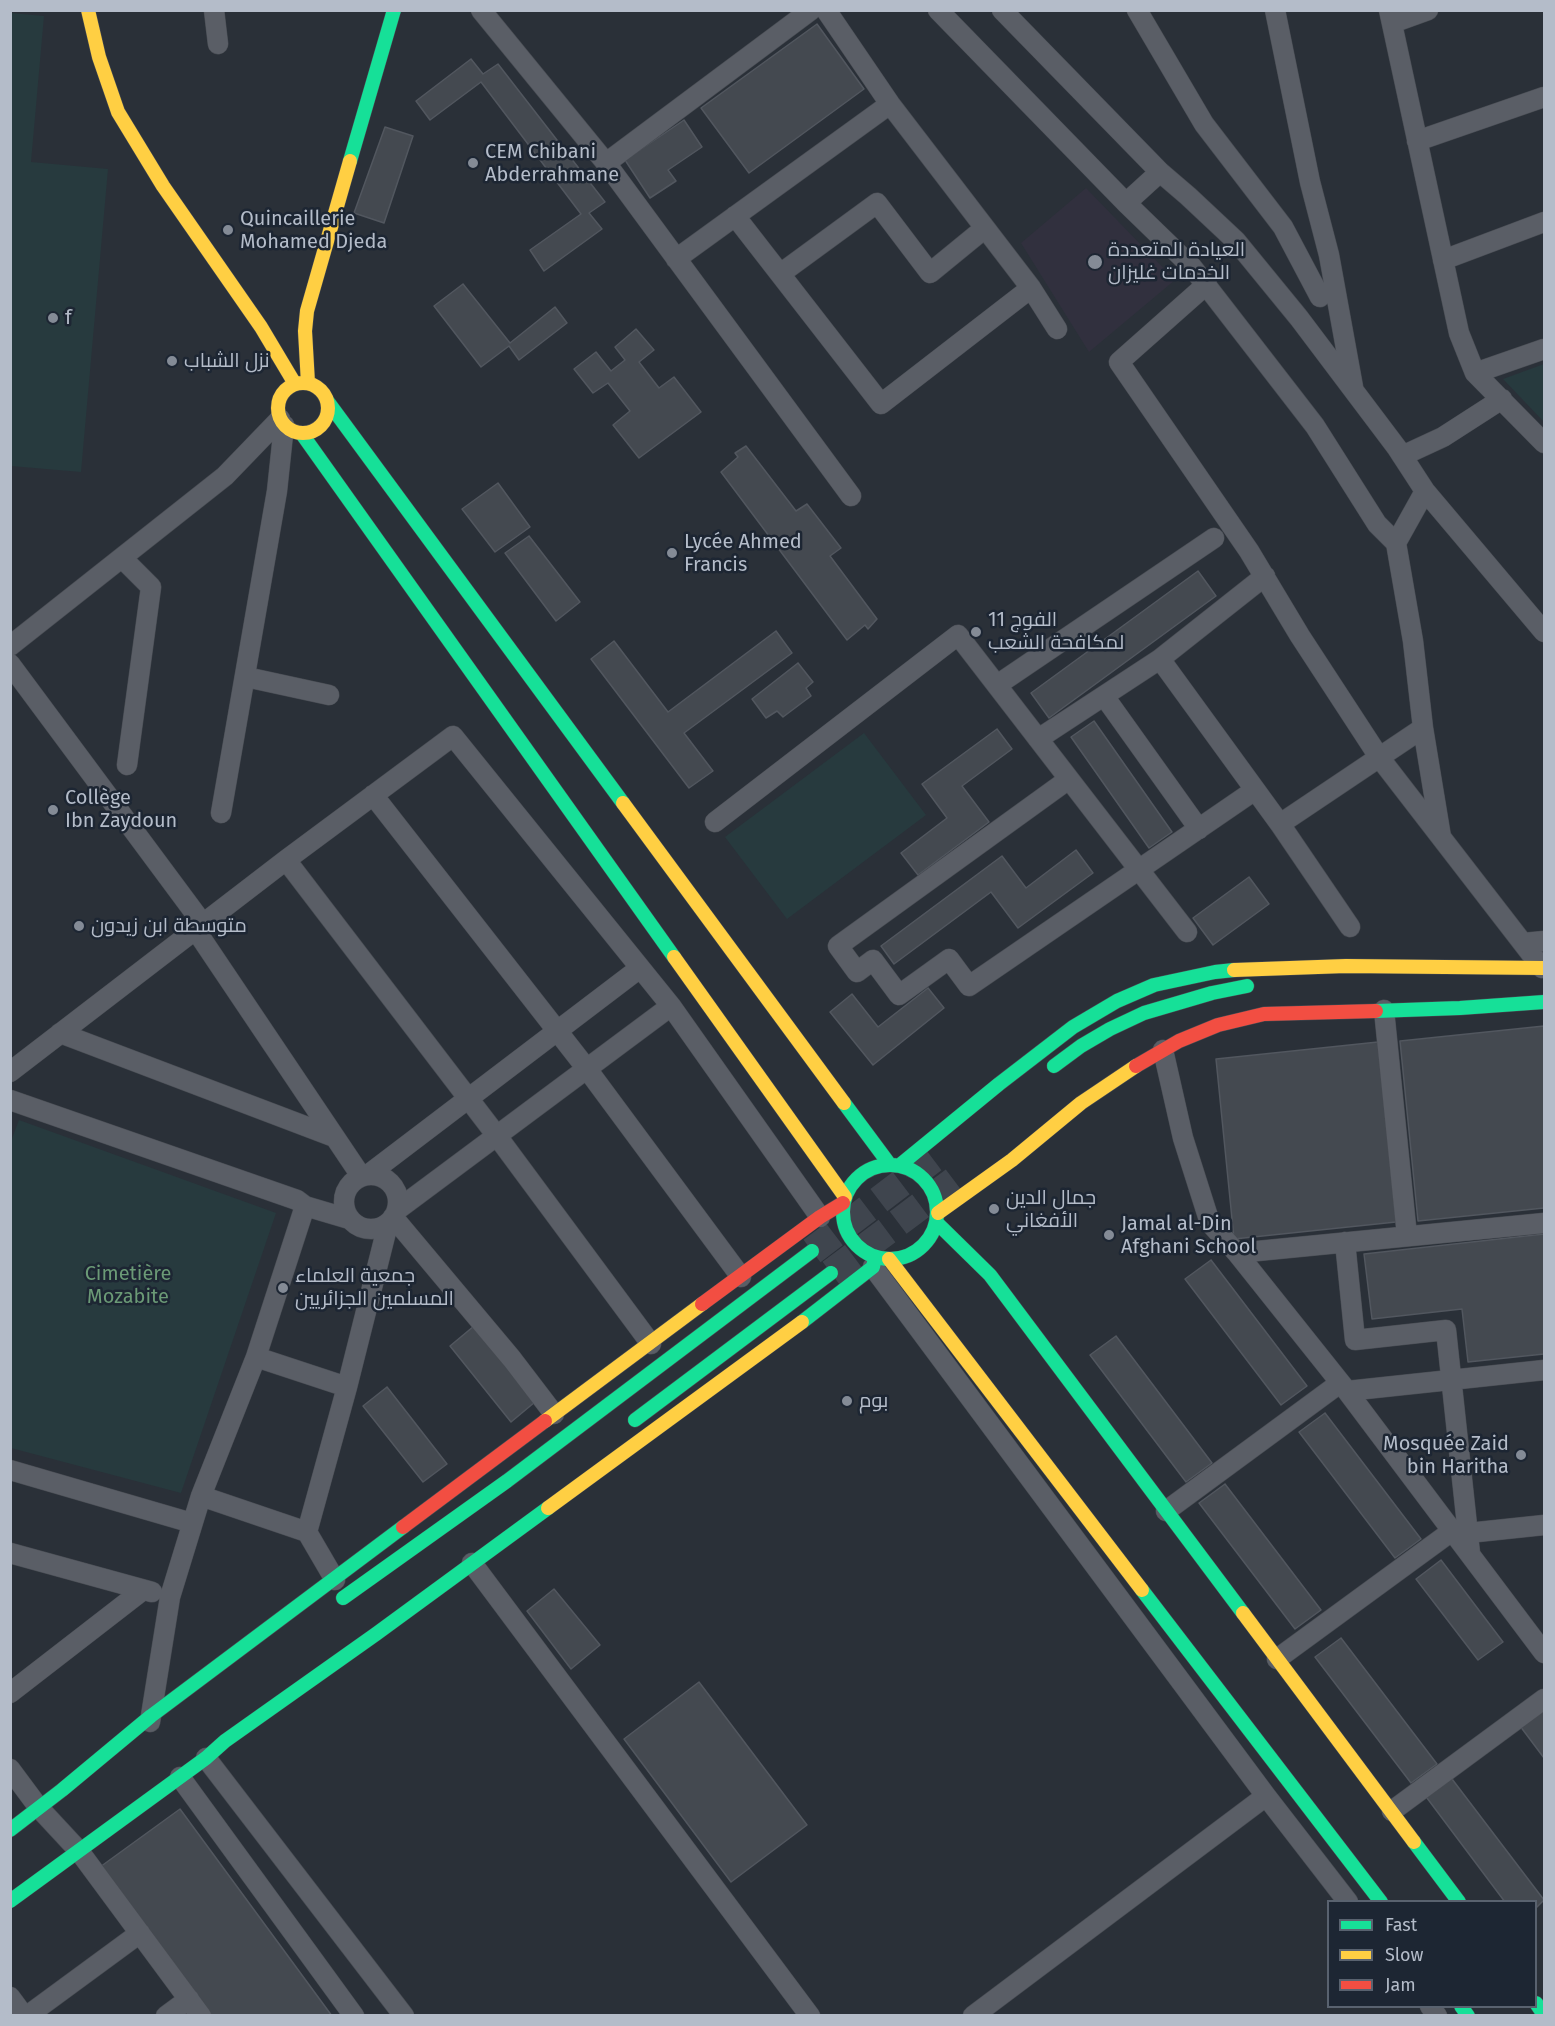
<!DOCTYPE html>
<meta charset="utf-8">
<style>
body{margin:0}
#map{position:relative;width:1555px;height:2026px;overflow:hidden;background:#2a3038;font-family:"Fira Sans",sans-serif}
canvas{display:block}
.frame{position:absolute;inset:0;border:12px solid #b4bcc9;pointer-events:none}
.legend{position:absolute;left:1327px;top:1900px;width:210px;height:108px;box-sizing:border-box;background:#1d2633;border:2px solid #59626f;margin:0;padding:8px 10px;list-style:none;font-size:18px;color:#b4bcc9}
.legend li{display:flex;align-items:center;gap:12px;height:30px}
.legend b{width:30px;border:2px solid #59626f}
</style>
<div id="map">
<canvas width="1555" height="2026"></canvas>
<div class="frame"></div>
<ul class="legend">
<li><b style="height:8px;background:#16e098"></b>Fast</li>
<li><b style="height:8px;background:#ffcf43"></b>Slow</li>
<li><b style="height:8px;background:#f24e42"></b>Jam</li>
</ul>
</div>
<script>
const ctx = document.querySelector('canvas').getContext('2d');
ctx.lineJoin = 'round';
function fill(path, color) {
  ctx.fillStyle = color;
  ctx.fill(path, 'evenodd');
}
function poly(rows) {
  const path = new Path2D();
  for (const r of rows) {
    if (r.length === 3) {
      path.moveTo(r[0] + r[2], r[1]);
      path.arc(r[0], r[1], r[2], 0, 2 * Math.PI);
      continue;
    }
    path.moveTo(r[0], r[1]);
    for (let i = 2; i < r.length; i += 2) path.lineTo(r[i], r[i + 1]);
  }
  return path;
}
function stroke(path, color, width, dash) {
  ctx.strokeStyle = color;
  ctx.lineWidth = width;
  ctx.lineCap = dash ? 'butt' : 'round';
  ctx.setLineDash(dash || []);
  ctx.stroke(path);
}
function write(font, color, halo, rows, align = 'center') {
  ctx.font = font + ' "Fira Sans",Cairo,sans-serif';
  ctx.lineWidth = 5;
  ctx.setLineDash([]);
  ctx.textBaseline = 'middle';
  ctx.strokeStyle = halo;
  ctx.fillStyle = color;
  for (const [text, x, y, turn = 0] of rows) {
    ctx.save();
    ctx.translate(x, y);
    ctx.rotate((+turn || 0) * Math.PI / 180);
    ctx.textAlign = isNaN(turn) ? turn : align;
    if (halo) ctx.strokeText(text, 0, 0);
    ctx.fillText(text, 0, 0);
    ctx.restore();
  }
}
fill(poly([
 [1086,188,1175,280,1089,352,1021,243]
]), '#31303e');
fill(poly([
 [11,13,44,16,31,162,108,169,81,472,11,466],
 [1544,364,1544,422,1503,379],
 [864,733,926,815,787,919,725,837],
 [19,1120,276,1213,181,1493,11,1448,10,1144]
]), '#273a3e');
const building = poly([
 [817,24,864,89,749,173,701,108,817,24],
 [471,59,483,74,498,64,605,202,589,213,602,229,544,271,530,250,581,214,481,82,430,120,416,101,471,59],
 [684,120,702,147,668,170,676,181,650,198,625,160,684,120],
 [385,127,413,136,384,223,354,213,385,127],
 [463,284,510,343,555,307,567,323,519,360,509,346,481,367,434,306,463,284],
 [636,329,654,350,639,362,659,388,674,377,701,412,639,458,613,425,630,411,608,383,593,393,574,369,596,352,611,371,625,360,615,347,636,329],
 [746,446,796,511,807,504,841,548,830,556,877,619,868,629,865,625,847,640,721,472,738,457,735,453,746,446],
 [498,483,530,527,495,552,462,509,498,483],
 [529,536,580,602,556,621,505,553,529,536],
 [1198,571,1216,596,1049,718,1031,693,1198,571],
 [776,631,792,653,684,733,713,771,689,788,591,659,614,641,668,712,776,631],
 [798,663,813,682,806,688,811,696,783,717,777,711,766,718,752,699,798,663],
 [1094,721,1172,832,1149,848,1071,737,1094,721],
 [997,729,1012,749,962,786,989,822,918,875,901,853,947,818,922,784,997,729],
 [1076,850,1093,873,1018,928,991,892,894,964,881,946,1002,856,1026,888,1076,850],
 [1249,877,1269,904,1213,945,1193,918,1249,877],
 [928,988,944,1008,873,1065,830,1012,852,994,878,1027,928,988],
 [1544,1026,1544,1208,1418,1221,1400,1041,1544,1026],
 [1378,1042,1396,1222,1234,1239,1216,1059,1378,1042],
 [1544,1234,1544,1354,1468,1362,1462,1309,1372,1319,1364,1254,1544,1234],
 [1211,1260,1307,1386,1281,1405,1185,1279,1211,1260],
 [474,1326,535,1402,511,1422,450,1346,474,1326],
 [1116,1336,1212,1463,1186,1482,1090,1355,1116,1336],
 [387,1387,447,1464,423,1482,363,1406,387,1387],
 [1325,1413,1421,1539,1395,1558,1299,1432,1325,1413],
 [1225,1484,1321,1610,1295,1629,1199,1503,1225,1484],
 [1441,1560,1503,1642,1478,1660,1416,1579,1441,1560],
 [554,1589,600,1645,571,1669,527,1611,554,1589],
 [1341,1638,1437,1764,1411,1783,1315,1657,1341,1638],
 [699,1682,807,1825,731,1882,624,1739,699,1682],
 [1544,1707,1544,1758,1520,1726,1544,1707],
 [1449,1775,1544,1900,1536,1908,1536,1902,1505,1902,1424,1794,1449,1775],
 [180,1809,332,2016,210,2016,100,1867,180,1809]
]);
fill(building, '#444950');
stroke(building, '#52575f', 1.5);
stroke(poly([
 [812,1251,933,1159],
 [831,1273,955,1180]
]), '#3f454e', 28, [28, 14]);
const street = poly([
 [214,10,218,44],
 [481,10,606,163,851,496],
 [826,10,890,104,1031,288,1057,329],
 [938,10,1126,203,1192,267,1315,426,1377,524,1396,543,1413,641,1423,728,1441,837],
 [1002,10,1160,172,1188,196,1236,241,1299,318,1397,448,1425,491,1544,632],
 [1137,10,1204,124,1283,227,1320,297],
 [1275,10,1310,182,1329,255,1353,387],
 [1389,10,1459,333,1475,373,1544,443],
 [1392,23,1428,10],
 [1417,141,1544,97],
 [606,163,811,10],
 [1126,203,1160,172],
 [735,216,881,404,1031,288],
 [676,259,890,104],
 [1443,260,1544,222],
 [780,274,877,203,930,273,985,228],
 [1207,284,1119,362,1249,551,1300,636,1379,757,1542,968],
 [1475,373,1544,349],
 [1402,456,1443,437,1502,399],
 [1396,543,1425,491],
 [122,558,151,587,127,765],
 [10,646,225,476,280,419],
 [1160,659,1280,824,1350,927],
 [10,664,203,924],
 [246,677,329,695],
 [997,685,1214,538],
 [1104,696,1199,829],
 [1038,739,1160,659,1265,576],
 [1069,779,838,946,857,972,873,960,899,995,949,959,969,986,1255,790],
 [373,795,587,1069,741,1277],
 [221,813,277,491,284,425],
 [715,822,958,635,1187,932],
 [1280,824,1423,728],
 [286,860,497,1136,651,1344],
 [195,929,361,1176],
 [1523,943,1544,941],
 [1384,1010,1407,1236],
 [60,1033,334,1137],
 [1163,1050,1183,1138,1210,1223,1237,1253,1347,1391,1544,1653],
 [10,1072,286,860,453,736,671,1006,820,1217],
 [10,1100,297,1200,305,1206,349,1219],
 [369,1174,640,968],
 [371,1202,27],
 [397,1210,671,1006],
 [393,1217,512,1359,554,1414],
 [1345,1242,1355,1340,1446,1330,1470,1553],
 [1237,1253,1544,1223],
 [873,1267,1266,1796,1348,1902],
 [256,1357,347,1387],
 [1347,1391,1544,1370],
 [10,1470,192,1523],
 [201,1496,307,1532],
 [1166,1511,1340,1383],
 [1468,1533,1544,1525],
 [10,1553,152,1592],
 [472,1563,810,2016],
 [335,1580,307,1532,347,1387,388,1224],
 [1277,1659,1452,1531],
 [10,1693,143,1590],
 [150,1722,170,1597,201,1496,256,1357,305,1206],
 [206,1758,404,2016],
 [10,1769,39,1808,79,1851,201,2016],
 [180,1777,354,2016],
 [1392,1811,1544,1699],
 [10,1997,24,2016],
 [1430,2006,1437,2016],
 [27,2016,140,1933],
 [166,2016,189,1999],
 [973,2016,1266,1796]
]);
const fast = poly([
 [350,161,394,10],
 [328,402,623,803],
 [302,434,674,957],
 [1376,1011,1460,1008,1544,1002],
 [1054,1066,1081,1046,1110,1029,1144,1013,1212,993,1247,986],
 [844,1103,890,1165],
 [890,1212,47],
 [900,1165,999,1084,1073,1027,1117,1001,1154,985,1215,972,1234,970],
 [936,1222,990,1275,1243,1613],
 [802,1322,873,1267,875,1257],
 [635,1420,831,1273],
 [1142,1590,1381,1902],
 [343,1598,507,1481,812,1251],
 [10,1830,62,1790,151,1716,403,1527],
 [1414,1842,1459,1902],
 [10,1901,206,1758,225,1741,376,1634,548,1508],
 [1536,2003,1544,2015],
 [1461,2006,1468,2016]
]);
const slow = poly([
 [88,10,99,57,118,112,163,186,261,327,295,384],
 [303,408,25],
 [308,383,305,331,307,311,350,161],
 [623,803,844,1103],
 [674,957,845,1197],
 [1234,970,1346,966,1544,968],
 [938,1213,1012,1160,1081,1103,1136,1066],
 [889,1259,1142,1590],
 [545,1421,702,1304],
 [548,1508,802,1322],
 [1243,1613,1414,1842]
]);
const jam = poly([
 [1136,1066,1179,1041,1218,1025,1264,1014,1376,1011],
 [702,1304,820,1217,843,1203],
 [403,1527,545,1421]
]);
stroke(street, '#484c53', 21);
stroke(fast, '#484c53', 15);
stroke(slow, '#484c53', 15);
stroke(jam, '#484c53', 15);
stroke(street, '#5a5e66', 20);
stroke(fast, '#16e098', 14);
stroke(slow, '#ffcf43', 14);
stroke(jam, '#f24e42', 14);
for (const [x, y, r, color] of [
 [473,163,6,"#848b96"],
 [228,230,6,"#848b96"],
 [1095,262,8,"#848b96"],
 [53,318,6,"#848b96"],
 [172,361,6,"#848b96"],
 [672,553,6,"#848b96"],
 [976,632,6,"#848b96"],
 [53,810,6,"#848b96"],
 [79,926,6,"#848b96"],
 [994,1209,6,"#848b96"],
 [1109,1235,6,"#848b96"],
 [283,1288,6,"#848b96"],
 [847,1401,6,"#848b96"],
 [1521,1455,6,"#848b96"]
]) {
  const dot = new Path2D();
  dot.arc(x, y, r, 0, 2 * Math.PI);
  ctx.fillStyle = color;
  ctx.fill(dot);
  stroke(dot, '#1d2633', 2);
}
write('20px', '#b4bcc9', '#1d2633', [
 ["CEM Chibani",485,152],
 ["Abderrahmane",485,175],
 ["Quincaillerie",240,219],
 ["Mohamed Djeda",240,242],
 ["العيادة المتعددة",1108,250],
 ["الخدمات غليزان",1108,273],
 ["f",65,318],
 ["نزل الشباب",184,361],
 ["Lycée Ahmed",684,542],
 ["Francis",684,565],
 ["الفوج 11",988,620],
 ["لمكافحة الشعب",988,643],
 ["Collège",65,798],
 ["Ibn Zaydoun",65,821],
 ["متوسطة ابن زيدون",91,926],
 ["جمال الدين",1006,1198],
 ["الأفغاني",1006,1221],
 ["Jamal al-Din",1121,1224],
 ["Afghani School",1121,1247],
 ["جمعية العلماء",295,1276],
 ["المسلمين الجزائريين",295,1299],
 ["بوم",859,1401],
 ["Mosquée Zaid",1509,1444,"right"],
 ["bin Haritha",1509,1467,"right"]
], 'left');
write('20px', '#6b9a76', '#1d2633', [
 ["Cimetière",128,1274],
 ["Mozabite",128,1297]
]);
</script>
